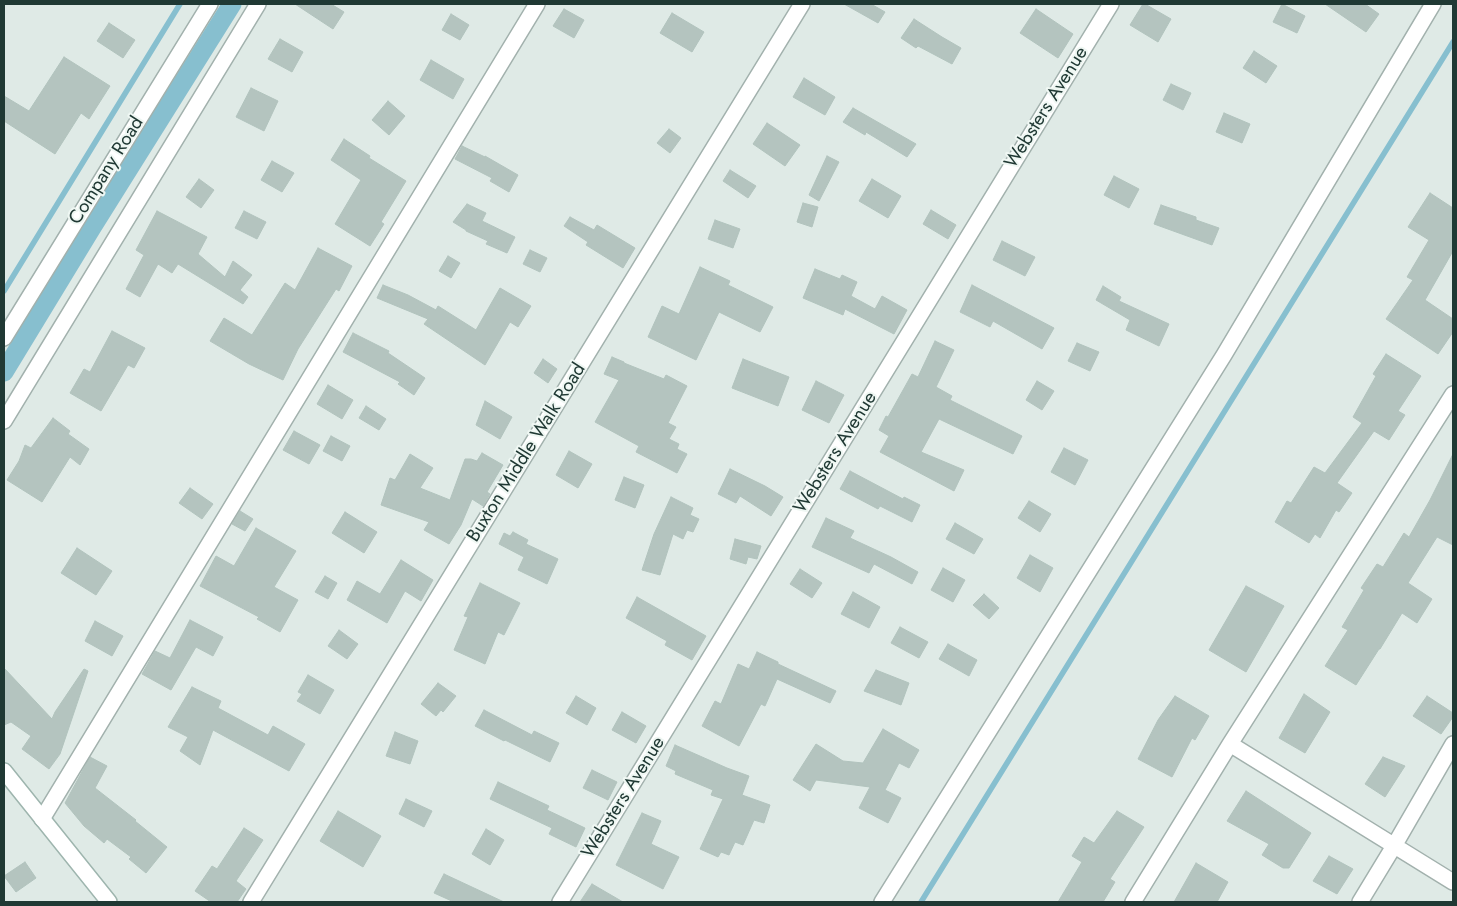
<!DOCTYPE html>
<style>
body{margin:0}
#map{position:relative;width:1457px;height:906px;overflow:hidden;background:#dfeae6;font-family:Jost,sans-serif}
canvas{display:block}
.frame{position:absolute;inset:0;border:5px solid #203934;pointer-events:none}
</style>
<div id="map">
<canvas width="1457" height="906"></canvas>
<div class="frame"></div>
</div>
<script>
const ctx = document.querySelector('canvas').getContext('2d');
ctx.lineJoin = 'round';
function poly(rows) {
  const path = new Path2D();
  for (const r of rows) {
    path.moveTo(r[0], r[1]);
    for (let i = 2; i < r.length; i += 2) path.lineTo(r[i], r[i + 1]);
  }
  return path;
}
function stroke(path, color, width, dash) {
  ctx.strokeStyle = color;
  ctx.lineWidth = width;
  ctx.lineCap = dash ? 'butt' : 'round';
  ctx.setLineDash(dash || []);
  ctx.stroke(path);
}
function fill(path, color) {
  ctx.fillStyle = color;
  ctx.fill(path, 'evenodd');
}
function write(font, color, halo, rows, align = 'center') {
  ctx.font = font + ' Jost,sans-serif';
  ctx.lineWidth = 4;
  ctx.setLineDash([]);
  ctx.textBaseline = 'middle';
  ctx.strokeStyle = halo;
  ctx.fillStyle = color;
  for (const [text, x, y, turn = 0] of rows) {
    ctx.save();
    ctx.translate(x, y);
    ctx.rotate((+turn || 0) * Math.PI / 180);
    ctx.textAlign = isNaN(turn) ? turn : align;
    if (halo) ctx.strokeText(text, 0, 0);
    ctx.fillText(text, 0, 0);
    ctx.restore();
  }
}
stroke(poly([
 [4,291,180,4],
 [921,902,1453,42]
]), '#87bfcf', 5.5);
stroke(poly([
 [4,372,91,229,232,4]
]), '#87bfcf', 19);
const building = poly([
 [295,4,331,4,344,12,333,29,295,4],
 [844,4,871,4,885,12,878,23,844,4],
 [1143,4,1145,4,1171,19,1158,42,1130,25,1143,4],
 [1282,4,1305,16,1297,33,1273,22,1282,4],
 [1325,4,1365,4,1379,14,1366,32,1325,4],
 [564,9,584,20,574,38,553,26,564,9],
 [1036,9,1073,34,1058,58,1020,33,1036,9],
 [672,13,704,32,692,52,660,33,672,13],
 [451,14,469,25,460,40,442,30,451,14],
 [914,19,942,37,961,48,952,64,918,46,916,48,901,38,914,19],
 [109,23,135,40,123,58,97,41,109,23],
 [280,39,303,52,292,72,268,59,280,39],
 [1254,51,1277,66,1266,83,1243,68,1254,51],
 [64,57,110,86,89,119,81,113,55,154,4,121,4,96,29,111,64,57],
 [431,60,464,79,453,99,420,80,431,60],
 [804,78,835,97,825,115,793,97,804,78],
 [1171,84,1191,93,1183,110,1163,100,1171,84],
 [251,88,278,101,264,131,236,117,251,88],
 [388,101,405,116,389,135,372,120,388,101],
 [853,108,916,144,907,157,866,132,865,135,843,122,853,108],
 [1224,113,1250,124,1242,143,1216,132,1224,113],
 [767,123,800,145,785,166,753,144,767,123],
 [669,129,681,138,670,153,657,143,669,129],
 [344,139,370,156,369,158,406,181,381,222,384,224,370,246,335,224,361,180,331,160,344,139],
 [462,146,485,157,485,156,518,175,509,192,490,181,492,178,455,159,462,146],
 [827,156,839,162,819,201,809,195,827,156],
 [272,161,294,173,282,192,261,180,272,161],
 [730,170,756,186,748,198,723,181,730,170],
 [1114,176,1139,189,1129,208,1104,195,1114,176],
 [199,179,214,190,201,208,186,197,199,179],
 [872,179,901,196,888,218,859,201,872,179],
 [1430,193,1453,208,1453,251,1425,300,1453,319,1453,332,1438,354,1386,319,1413,280,1407,277,1429,240,1408,227,1430,193],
 [803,203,818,207,812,227,797,222,803,203],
 [467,204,486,213,482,221,515,237,507,253,486,244,488,241,466,231,466,230,453,222,467,204],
 [1161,205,1196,217,1196,220,1219,228,1212,245,1154,224,1161,205],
 [931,210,956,225,948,239,923,224,931,210],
 [157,211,207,237,198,254,225,277,233,261,252,275,240,290,248,297,243,304,178,264,172,273,158,264,140,297,126,289,144,255,136,250,157,211],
 [244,211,266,222,257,239,235,228,244,211],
 [570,217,594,230,597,225,635,248,623,268,586,245,588,242,564,226,570,217],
 [715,220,740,229,733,248,708,239,715,220],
 [1002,241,1035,257,1025,276,993,260,1002,241],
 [318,248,352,266,339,291,336,289,298,349,283,380,249,364,210,341,224,318,252,335,285,283,295,290,318,248],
 [530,250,547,258,540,272,523,264,530,250],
 [448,256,460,263,451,278,439,271,448,256],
 [700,267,730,281,728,285,773,307,760,332,719,312,696,360,648,337,662,306,679,314,700,267],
 [815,269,840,279,842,275,857,282,851,296,875,309,882,296,907,310,894,334,845,309,843,315,803,298,815,269],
 [383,285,408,295,436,310,438,306,476,330,500,288,531,306,518,327,510,322,485,365,424,324,428,319,377,298,383,285],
 [972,285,1054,328,1042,349,993,321,990,327,960,312,972,285],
 [1103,286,1121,297,1119,301,1169,324,1159,346,1126,330,1130,320,1096,300,1103,286],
 [112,331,145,348,134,368,128,365,101,411,70,393,84,369,90,372,112,331],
 [353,333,389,351,388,353,425,378,414,395,398,384,400,382,343,352,353,333],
 [935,341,954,350,936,387,952,396,950,400,1022,436,1013,454,939,419,921,452,964,470,954,491,880,452,889,436,879,430,886,416,888,417,912,374,918,377,935,341],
 [1077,343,1099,352,1090,371,1068,361,1077,343],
 [1386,354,1421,376,1398,411,1405,415,1389,440,1374,431,1337,483,1352,493,1339,512,1336,510,1320,538,1315,534,1309,543,1275,522,1287,501,1291,503,1314,467,1325,473,1362,423,1353,417,1376,376,1373,374,1386,354],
 [612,357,624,362,624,363,664,379,666,375,687,386,668,423,676,427,669,439,679,444,677,449,687,454,677,473,636,452,639,446,595,422,619,380,604,374,612,357],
 [543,359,557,369,548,383,534,373,543,359],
 [743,359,789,377,778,406,732,388,743,359],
 [816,381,844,395,829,423,802,410,816,381],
 [1037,381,1054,391,1042,410,1026,400,1037,381],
 [328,385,353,400,342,419,317,404,328,385],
 [485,401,512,417,500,439,476,425,485,401],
 [366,406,386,419,379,430,359,418,366,406],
 [53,418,70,431,68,434,89,449,80,465,70,457,42,502,7,480,19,461,25,445,31,448,53,418],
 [294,431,320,445,309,464,283,450,294,431],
 [331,436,350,446,342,461,323,451,331,436],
 [1064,448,1088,460,1075,485,1051,472,1064,448],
 [569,451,592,464,578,488,556,475,569,451],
 [482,453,503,465,487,492,490,494,483,506,472,499,461,525,449,544,424,530,429,522,381,505,390,478,395,480,410,454,433,468,420,488,450,500,465,459,471,459,477,461,482,453],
 [1453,454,1453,545,1437,537,1408,583,1432,599,1417,623,1402,613,1380,649,1379,649,1356,685,1325,666,1348,630,1342,627,1364,590,1361,588,1377,564,1383,567,1404,533,1409,537,1430,500,1453,454],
 [730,469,765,486,783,497,771,516,740,496,736,503,718,494,730,469],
 [850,471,903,499,904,497,920,505,912,522,880,506,878,509,840,489,850,471],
 [624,477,644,485,635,508,615,500,624,477],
 [190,488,213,504,202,519,179,503,190,488],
 [671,497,693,508,690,515,699,519,693,532,687,530,683,539,673,534,660,575,642,570,654,534,671,497],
 [1029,501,1051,514,1040,532,1018,518,1029,501],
 [240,511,253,519,245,531,232,524,240,511],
 [345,512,377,532,364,553,332,533,345,512],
 [826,518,854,531,850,538,891,557,918,572,912,584,874,564,869,573,812,547,826,518],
 [955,523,983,539,974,554,946,539,955,523],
 [256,528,296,551,274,587,298,600,280,632,257,619,259,617,200,586,216,556,234,566,256,528],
 [513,532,528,540,526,544,558,559,547,584,518,570,524,557,499,544,504,533,510,536,513,532],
 [735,539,761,546,757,559,748,557,746,564,730,559,735,539],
 [77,548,112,571,96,595,61,573,77,548],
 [1030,555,1053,568,1040,592,1017,578,1030,555],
 [401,560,433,580,421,601,405,591,387,623,347,600,357,581,380,594,401,560],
 [943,568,965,580,953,602,931,590,943,568],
 [800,569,822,583,812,598,790,584,800,569],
 [325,576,337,583,328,599,315,592,325,576],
 [480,583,520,603,504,635,498,632,485,664,454,650,468,617,464,616,480,583],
 [1246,586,1284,606,1246,672,1209,650,1246,586],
 [853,592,880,607,869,628,841,614,853,592],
 [984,594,999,608,989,619,973,605,984,594],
 [637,597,706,636,692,660,665,645,667,641,626,618,637,597],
 [190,620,223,637,213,656,196,647,171,690,142,674,155,651,170,658,190,620],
 [95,621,123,636,112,656,85,641,95,621],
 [900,627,928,642,919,658,891,643,900,627],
 [339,630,358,644,347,659,328,646,339,630],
 [948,644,977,660,969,676,939,659,948,644],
 [757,652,778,662,778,664,836,691,830,703,777,679,765,706,761,704,739,746,702,726,715,701,721,704,738,664,749,669,757,652],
 [4,668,52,719,55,712,84,669,88,671,60,754,49,769,22,749,31,736,11,722,4,725,4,668],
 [876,670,909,683,901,705,864,691,876,670],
 [308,675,334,690,320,714,297,701,302,694,298,692,308,675],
 [438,683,456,696,443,712,441,710,436,716,421,704,438,683],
 [192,687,221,701,218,708,268,735,273,726,305,744,289,771,213,730,200,765,180,751,188,737,168,727,192,687],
 [1304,694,1330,712,1305,753,1279,738,1304,694],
 [576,696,596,708,587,725,566,713,576,696],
 [1175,696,1209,716,1195,740,1192,738,1172,777,1138,759,1158,720,1175,696],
 [1427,696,1453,713,1453,717,1441,734,1413,716,1427,696],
 [484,710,532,735,534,731,559,743,550,762,505,740,504,741,475,726,484,710],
 [622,712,646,726,636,743,612,730,622,712],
 [883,729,919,750,909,768,899,763,885,790,901,798,888,823,859,808,870,787,816,780,810,791,793,780,816,744,843,761,863,763,883,729],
 [395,732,418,741,410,764,386,756,395,732],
 [675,745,727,768,749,776,742,795,770,805,764,823,754,820,743,845,735,842,729,855,721,852,718,857,700,849,723,799,711,795,713,790,675,774,676,771,666,766,675,745],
 [90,757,107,766,95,788,136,820,135,821,167,847,146,873,129,859,131,857,107,839,104,843,84,826,65,803,90,757],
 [1383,757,1405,766,1385,797,1365,784,1383,757],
 [592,770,617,782,608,800,583,788,592,770],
 [498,782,549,806,547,810,585,828,576,847,549,834,552,828,490,799,498,782],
 [1246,791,1311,833,1289,868,1283,868,1262,855,1269,844,1227,821,1246,791],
 [406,799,432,811,424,827,399,814,406,799],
 [338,811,381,836,363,867,320,841,338,811],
 [1117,811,1144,827,1110,879,1115,882,1103,902,1058,902,1082,862,1072,856,1084,837,1094,843,1117,811],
 [642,813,661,821,651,844,679,857,663,889,616,865,642,813],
 [244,828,263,840,236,881,246,889,237,902,211,902,195,891,212,866,217,869,244,828],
 [486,829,504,840,490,865,472,854,486,829],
 [1329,856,1353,869,1337,894,1313,881,1329,856],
 [25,862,36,878,16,892,4,876,25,862],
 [1196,863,1228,882,1217,902,1174,902,1196,863],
 [444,874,504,902,454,902,434,893,444,874],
 [592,884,623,902,580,902,592,884]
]);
fill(building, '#b4c4bf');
stroke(building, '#b1c3bd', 1);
const minor = poly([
 [4,338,210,4],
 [4,421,258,4],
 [1230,744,1453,882],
 [42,819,537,4],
 [251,902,802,4],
 [560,902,1111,4],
 [882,902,1224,355,1433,4],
 [1133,902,1230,744,1453,394],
 [1360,902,1394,846,1453,744]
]);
const secondary = poly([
 [4,771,109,902]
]);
stroke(minor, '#a2b1ad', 18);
stroke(secondary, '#9eb5ae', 18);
stroke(minor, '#fff', 15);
stroke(secondary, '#fff', 15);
write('19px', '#203934', '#eff7f3', [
 ["Websters Avenue",1047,108,-58],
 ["Company Road",107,171,-58],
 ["Buxton Middle Walk Road",527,453,-58],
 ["Websters Avenue",836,453,-58],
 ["Websters Avenue",624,798,-58]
]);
</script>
